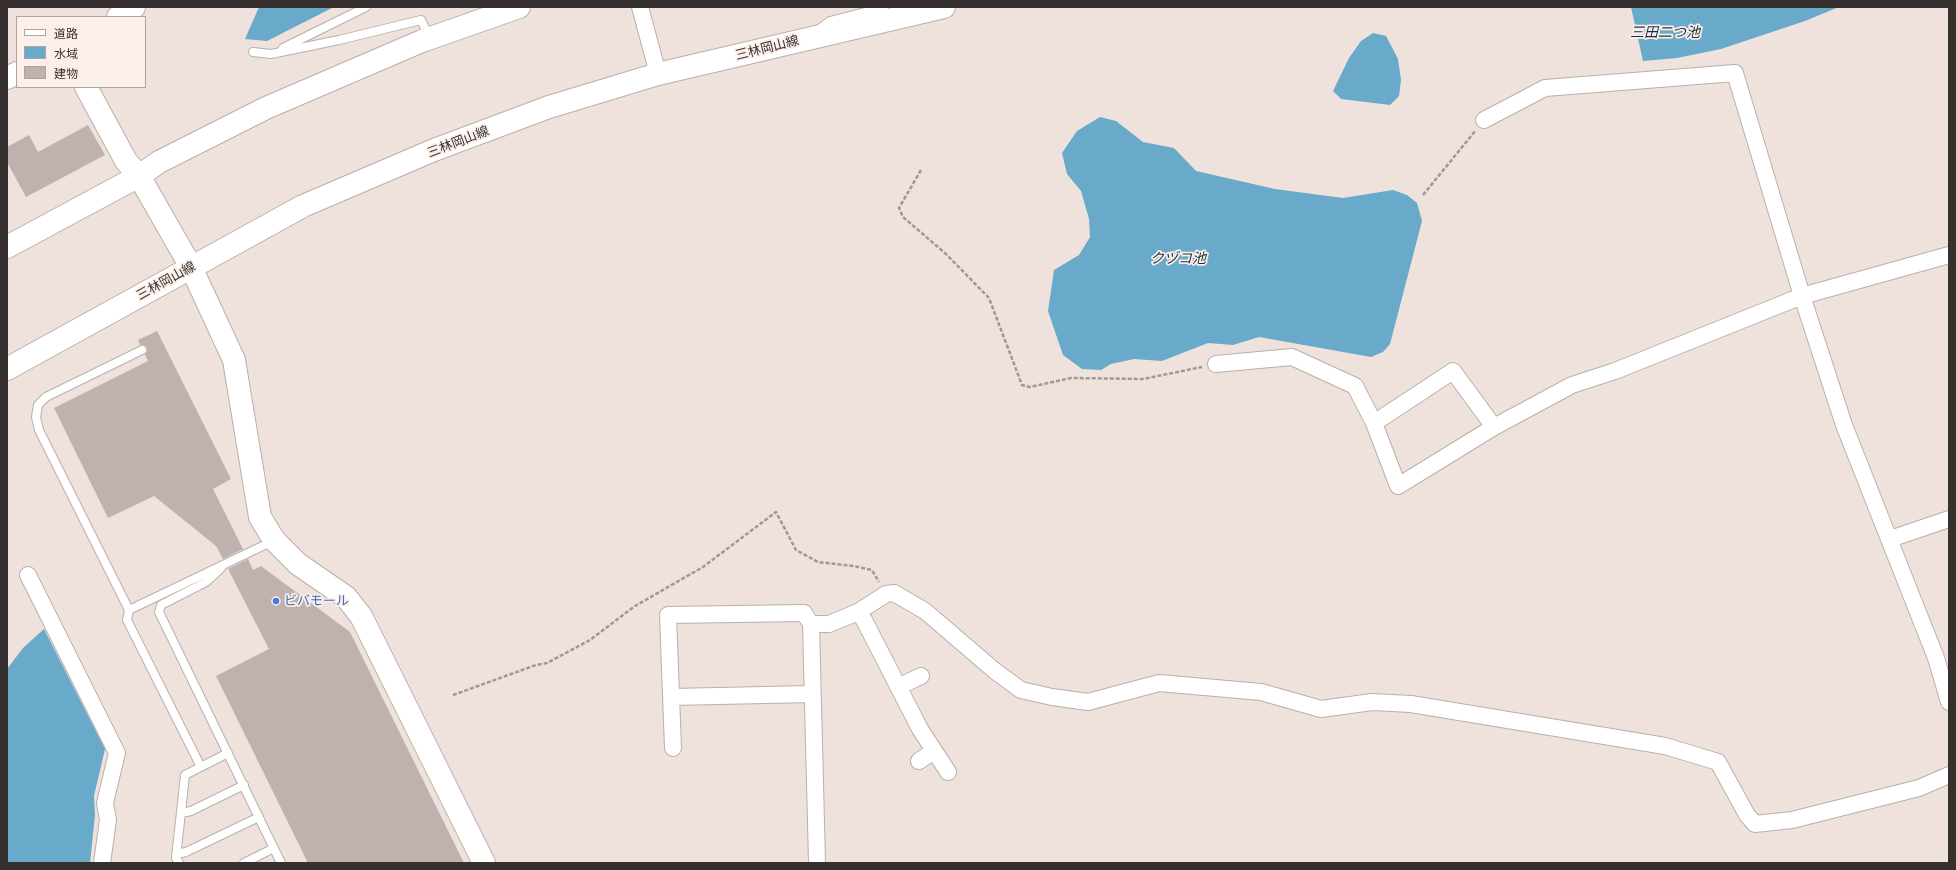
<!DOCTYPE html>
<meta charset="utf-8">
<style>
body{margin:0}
#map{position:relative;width:1956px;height:870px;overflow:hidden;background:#efe2dc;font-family:"Golos Text","Noto Sans JP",sans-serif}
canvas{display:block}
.frame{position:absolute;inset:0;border:8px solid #36312f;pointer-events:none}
.legend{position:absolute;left:16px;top:16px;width:130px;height:72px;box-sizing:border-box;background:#fcefe9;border:1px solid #ada39f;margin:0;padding:5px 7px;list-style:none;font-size:12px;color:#36312f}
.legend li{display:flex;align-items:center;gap:8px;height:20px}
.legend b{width:20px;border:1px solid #ada39f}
</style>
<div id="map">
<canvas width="1956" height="870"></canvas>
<div class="frame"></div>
<ul class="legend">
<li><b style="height:5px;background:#fff"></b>道路</li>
<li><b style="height:11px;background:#69a9ca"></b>水域</li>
<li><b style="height:11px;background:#bfb1ad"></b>建物</li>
</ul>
</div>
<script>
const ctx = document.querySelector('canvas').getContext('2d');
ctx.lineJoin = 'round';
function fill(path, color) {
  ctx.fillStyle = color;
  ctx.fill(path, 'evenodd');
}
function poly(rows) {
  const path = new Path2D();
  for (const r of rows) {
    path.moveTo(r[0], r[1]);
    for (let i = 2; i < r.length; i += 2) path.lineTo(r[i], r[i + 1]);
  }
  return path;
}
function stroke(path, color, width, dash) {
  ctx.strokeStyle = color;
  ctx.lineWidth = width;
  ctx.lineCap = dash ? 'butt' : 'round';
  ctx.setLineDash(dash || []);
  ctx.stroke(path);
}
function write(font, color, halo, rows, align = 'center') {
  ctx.font = font + ' "Golos Text","Noto Sans JP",sans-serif';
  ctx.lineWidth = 3.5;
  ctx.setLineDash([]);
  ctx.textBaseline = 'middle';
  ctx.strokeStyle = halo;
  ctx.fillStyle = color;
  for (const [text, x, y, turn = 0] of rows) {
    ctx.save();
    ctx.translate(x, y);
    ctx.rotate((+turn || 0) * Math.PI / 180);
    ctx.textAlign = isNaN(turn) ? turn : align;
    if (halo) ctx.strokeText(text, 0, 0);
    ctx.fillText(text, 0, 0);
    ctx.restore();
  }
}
fill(poly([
 [259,7,334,7,267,41,245,39],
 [1631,7,1839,7,1805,21,1721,49,1677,58,1643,61],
 [1373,33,1386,36,1398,59,1401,80,1399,96,1390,105,1341,99,1333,91,1349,58,1361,41],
 [1100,117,1116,121,1143,142,1174,148,1196,171,1275,189,1343,198,1393,190,1407,195,1417,203,1422,221,1390,344,1383,352,1371,357,1259,337,1233,345,1208,343,1162,361,1134,359,1111,364,1101,370,1082,369,1063,355,1048,311,1054,270,1079,255,1090,237,1089,219,1081,191,1067,174,1062,153,1077,131],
 [44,629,105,749,94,796,95,815,90,863,7,863,7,669,23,648]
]), '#69a9ca');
fill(poly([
 [88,125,105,155,26,197,7,162,7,147,29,135,38,152],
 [157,331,231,479,213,489,243,549,223,559,216,546,154,496,108,518,54,408,148,361,145,355,147,351,147,347,140,345,138,340],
 [248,559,253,570,261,566,350,632,464,863,308,863,216,676,269,649,228,569]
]), '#bfb1ad');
const lane = poly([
 [819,29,830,21,884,7],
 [283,48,366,7],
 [253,52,271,54,339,40,421,20,430,38],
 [142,350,46,397,38,405,36,417,39,430,129,610,273,541],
 [221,568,206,582,161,605,159,612,281,863],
 [129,610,127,620,201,767],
 [181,813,191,811,244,785],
 [177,854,186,852,259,817],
 [179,863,176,858,185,775,228,753],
 [244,863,274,848]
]);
const street = poly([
 [640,7,658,74],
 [1484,120,1545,88,1735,73,1802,296,1844,425,1936,658,1949,702],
 [1216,364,1292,357,1355,386,1374,423,1398,486,1494,427,1572,385,1615,371,1802,296,1949,255],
 [1374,423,1453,371,1494,427],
 [1890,539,1949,519],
 [28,575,117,753,105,803,108,820,102,863],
 [858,612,864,620,920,729,948,772],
 [811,624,829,624,858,612,886,594,894,593,925,611,995,671,1021,690,1052,697,1088,702,1159,683,1261,692,1321,709,1372,702,1411,704,1665,746,1718,762,1747,815,1755,824,1792,820,1919,788,1949,775],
 [898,687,921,676],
 [671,697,812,694],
 [673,748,668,615,804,613,811,624,817,863],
 [919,761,934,751]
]);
const secondary = poly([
 [118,17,134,7],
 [7,78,17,73],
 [86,87,126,161,139,176,191,267,234,360,260,517,274,540,298,564,346,597,361,616,484,863],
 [7,247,139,176,159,162,266,108,422,41,519,7],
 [7,369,303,206,434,150,549,107,658,74,944,7]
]);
stroke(lane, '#bbafa9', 10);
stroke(street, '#bbafa9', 18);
stroke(secondary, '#bbafa9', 24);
stroke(poly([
 [921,170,899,208,903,217,946,254,989,298,1022,385,1030,387,1071,378,1143,379,1202,367],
 [1423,195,1476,130],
 [453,695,536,665,547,663,590,640,635,606,703,567,776,512,796,550,818,562,853,566,872,570,879,582]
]), '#a19793', 2.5, [4, 2]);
stroke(lane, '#fff', 8);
stroke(street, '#fff', 16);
stroke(secondary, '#fff', 22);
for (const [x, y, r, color] of [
 [276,601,4,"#3f7fe0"]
]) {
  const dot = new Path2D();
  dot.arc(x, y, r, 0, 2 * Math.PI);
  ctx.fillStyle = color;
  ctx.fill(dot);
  stroke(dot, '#fcefe9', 1.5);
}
write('13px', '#36312f', '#fcefe9', [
 ["三林岡山線",767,48,-14],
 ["三林岡山線",458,142,-21],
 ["三林岡山線",166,281,-29]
]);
write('13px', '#366cbe', '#fcefe9', [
 ["ビバモール",284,601]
], 'left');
write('italic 14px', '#143240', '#fcefe9', [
 ["三田二つ池",1665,33],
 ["クヅコ池",1178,259]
]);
</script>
